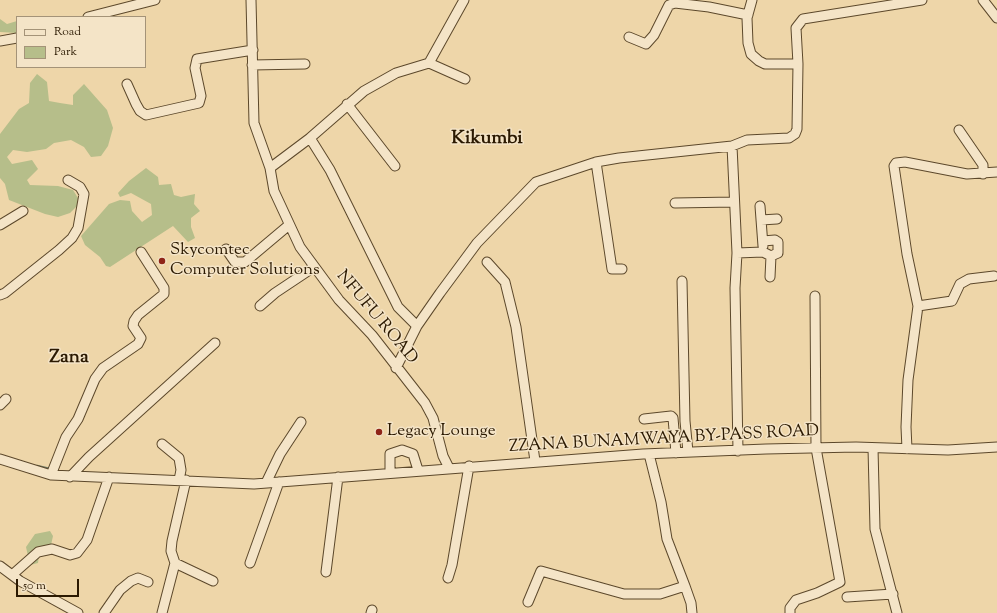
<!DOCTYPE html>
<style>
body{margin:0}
#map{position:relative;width:997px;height:613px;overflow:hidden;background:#eed6a9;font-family:"Sorts Mill Goudy",serif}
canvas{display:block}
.legend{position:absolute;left:16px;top:16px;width:130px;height:52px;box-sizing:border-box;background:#f4e4c7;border:1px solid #a49378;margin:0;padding:5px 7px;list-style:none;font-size:12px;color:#2b1901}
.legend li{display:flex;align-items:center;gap:8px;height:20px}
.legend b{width:20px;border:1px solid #a49378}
.scale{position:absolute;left:16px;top:579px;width:63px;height:18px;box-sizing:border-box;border:2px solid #2b1901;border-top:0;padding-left:5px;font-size:12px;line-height:14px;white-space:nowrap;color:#2b1901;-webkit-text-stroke:3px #f4e4c7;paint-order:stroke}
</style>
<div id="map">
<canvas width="997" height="613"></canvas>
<ul class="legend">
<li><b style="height:5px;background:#f4e4c7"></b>Road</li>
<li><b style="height:11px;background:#b6be8a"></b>Park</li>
</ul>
<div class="scale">50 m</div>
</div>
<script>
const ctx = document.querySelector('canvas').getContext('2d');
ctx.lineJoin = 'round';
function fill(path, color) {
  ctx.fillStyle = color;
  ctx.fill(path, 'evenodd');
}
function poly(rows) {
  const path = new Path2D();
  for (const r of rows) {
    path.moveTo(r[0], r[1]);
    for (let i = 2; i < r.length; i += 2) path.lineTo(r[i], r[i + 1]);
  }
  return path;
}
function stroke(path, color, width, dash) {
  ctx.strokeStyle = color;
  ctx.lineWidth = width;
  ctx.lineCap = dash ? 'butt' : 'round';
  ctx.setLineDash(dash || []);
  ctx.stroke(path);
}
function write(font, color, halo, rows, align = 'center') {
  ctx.font = font + ' "Sorts Mill Goudy",serif';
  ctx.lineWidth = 3;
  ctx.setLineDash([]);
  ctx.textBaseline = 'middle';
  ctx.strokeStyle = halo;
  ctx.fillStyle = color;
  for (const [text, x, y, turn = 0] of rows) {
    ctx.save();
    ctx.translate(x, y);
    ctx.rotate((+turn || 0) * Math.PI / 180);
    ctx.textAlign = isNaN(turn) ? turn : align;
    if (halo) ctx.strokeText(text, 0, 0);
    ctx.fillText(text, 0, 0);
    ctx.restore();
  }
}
fill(poly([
 [0,19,7,24,17,21,17,33,0,32],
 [37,74,47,82,49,101,60,103,73,105,73,95,84,84,107,110,113,128,108,146,101,156,91,157,84,147,71,140,54,143,46,149,27,152,13,150,7,157,12,164,32,160,38,169,27,180,30,185,58,186,73,190,78,198,77,206,70,213,58,217,45,214,9,200,5,184,0,178,0,134,19,109,29,103,30,83],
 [146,168,158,177,159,185,171,184,174,195,181,197,195,194,194,204,200,211,191,218,191,227,195,238,188,242,173,226,110,267,106,266,100,257,85,245,81,236,109,204,120,200,130,201,132,211,142,222,152,215,151,204,131,193,120,197,118,193,129,181],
 [50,531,53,536,51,545,39,555,38,563,30,565,26,547,35,534]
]), '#b6be8a');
stroke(poly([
 [37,466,50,469]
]), '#6d7965', 2.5);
const minor = poly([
 [251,0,254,123,270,168,274,191,300,247,339,300,372,335,425,403,433,418,443,456,449,468],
 [752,0,747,18,748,43,751,54,759,61,765,64,798,64],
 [983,0,997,18],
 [88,17,155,0],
 [629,37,646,44,654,35,669,5,675,3,709,7,748,15],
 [0,41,17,38],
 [429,63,464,0],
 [252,65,305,64],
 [127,84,136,104,140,111,146,115,199,103,201,96,195,68,197,59,253,50],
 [347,104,395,166],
 [959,130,983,165,983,174],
 [310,138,330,170,398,307,417,326],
 [596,162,612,269,622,269],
 [270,168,310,138,364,91,396,73,429,63,465,79],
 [675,203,734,202],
 [760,206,763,246],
 [761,220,777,219],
 [0,225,23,211],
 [226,249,235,262,245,262,289,225],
 [737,253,763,252,771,256,778,253,778,242,775,240,763,241],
 [487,262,505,282,516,327,535,461],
 [770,277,771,256],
 [682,281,685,421,688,452],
 [0,295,5,293,59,250,72,238,78,228,84,194,80,187,68,180],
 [260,306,275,293,314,267],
 [918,306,952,301,960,284,969,279,994,276],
 [396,368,417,326,440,293,477,243,536,182,596,162,619,158,732,146],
 [0,405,6,399],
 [644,419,671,416,673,418,676,453],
 [162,444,179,458,181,470,179,480],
 [873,448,875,529,897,613],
 [907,449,906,427,908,380,918,306,907,254,894,166,896,163,905,162,967,174,997,172],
 [738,451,735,288,737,253,732,146,747,140,789,138,795,134,797,129,798,64,796,28,803,19,922,0],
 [649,454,661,502,667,539,685,586,691,603,692,613],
 [0,459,51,475,254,484,643,454,766,449,856,447,948,450,997,447],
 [390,473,390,454,402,450,413,454,418,470],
 [51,475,66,437,78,419,95,379,103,368,138,344,141,338,133,326,134,321,138,315,164,294,164,288,141,252],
 [70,477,89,457,215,343],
 [266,483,280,454,301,422],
 [175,563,213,581],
 [250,563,279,482],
 [0,566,20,581,78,613],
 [326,572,338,477],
 [12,575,38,552,52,549,70,555,77,553,87,540,109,477],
 [448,578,452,565,469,466],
 [847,597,893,594],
 [528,602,541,571,624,594,660,594,685,586],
 [104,613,120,590,131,581,138,578,148,582],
 [162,613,175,563,171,551,172,541,186,480],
 [371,613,372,610],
 [790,613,790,608,796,600,817,593,840,582,816,448,815,296]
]);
stroke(minor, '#5c482b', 11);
stroke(minor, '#f4e4c7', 9);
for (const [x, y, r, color] of [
 [162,261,4,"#8f2418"],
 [379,432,4,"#8f2418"]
]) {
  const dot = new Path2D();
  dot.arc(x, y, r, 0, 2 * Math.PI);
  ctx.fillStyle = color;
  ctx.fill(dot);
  stroke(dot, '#f4e4c7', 1.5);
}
write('17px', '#2b1901', '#f4e4c7', [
 ["Skycomtec",170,251],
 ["Computer Solutions",170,271],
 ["Legacy Lounge",387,432]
], 'left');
write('17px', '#2b1901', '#f4e4c7', [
 ["NFUFU ROAD",376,318,50],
 ["ZZANA BUNAMWAYA BY-PASS ROAD",664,440,-3]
]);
write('bold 19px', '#2b1901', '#f4e4c7', [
 ["Kikumbi",487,140],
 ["Zana",69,359]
]);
</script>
